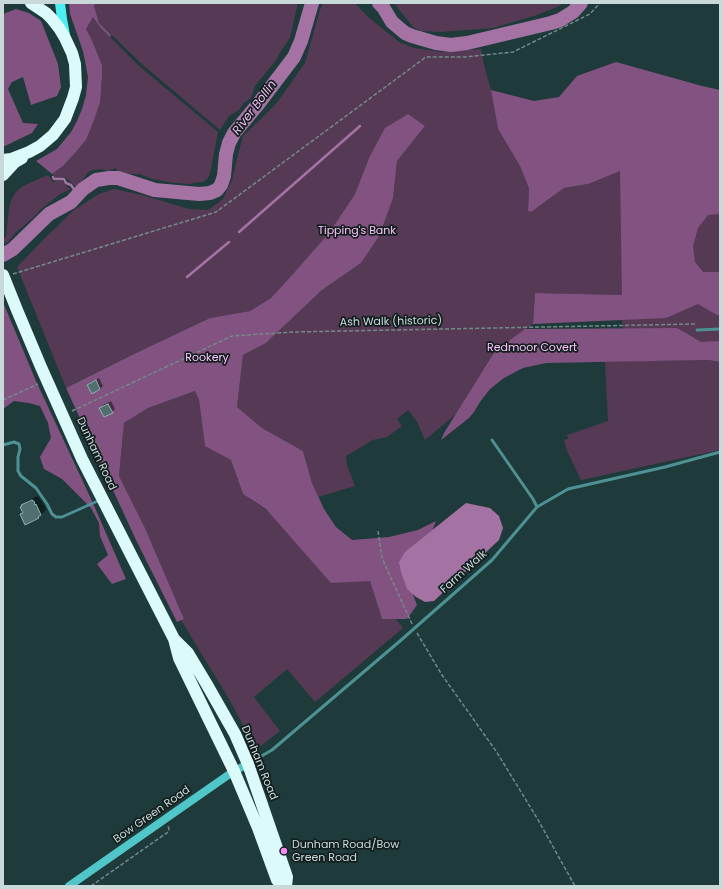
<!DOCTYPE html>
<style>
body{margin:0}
#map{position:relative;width:723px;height:889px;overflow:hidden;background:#1e3a3b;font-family:Poppins,sans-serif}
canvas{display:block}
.frame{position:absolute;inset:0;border:4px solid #c9d9d9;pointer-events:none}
</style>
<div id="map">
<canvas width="723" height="889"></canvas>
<div class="frame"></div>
</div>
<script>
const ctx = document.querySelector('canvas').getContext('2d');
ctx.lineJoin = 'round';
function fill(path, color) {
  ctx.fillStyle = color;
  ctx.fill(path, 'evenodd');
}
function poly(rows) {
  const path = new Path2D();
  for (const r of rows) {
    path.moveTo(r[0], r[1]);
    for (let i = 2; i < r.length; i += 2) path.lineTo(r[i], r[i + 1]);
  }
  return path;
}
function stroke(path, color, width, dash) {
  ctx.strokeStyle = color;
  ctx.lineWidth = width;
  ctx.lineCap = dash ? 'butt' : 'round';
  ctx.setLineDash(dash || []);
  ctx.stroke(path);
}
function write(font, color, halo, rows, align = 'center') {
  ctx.font = font + ' Poppins,sans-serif';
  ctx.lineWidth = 3.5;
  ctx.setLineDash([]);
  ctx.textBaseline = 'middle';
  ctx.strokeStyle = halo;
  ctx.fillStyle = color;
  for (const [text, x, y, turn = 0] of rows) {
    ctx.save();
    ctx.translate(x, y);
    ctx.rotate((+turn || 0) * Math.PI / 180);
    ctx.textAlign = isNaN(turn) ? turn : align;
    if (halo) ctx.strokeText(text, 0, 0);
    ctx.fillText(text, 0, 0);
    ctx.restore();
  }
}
fill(poly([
 [96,3,298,3,290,38,279,54,277,59,255,86,251,98,244,103,239,110,229,116,220,130,143,65,99,23,94,6],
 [323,3,355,3,368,17,399,42,414,48,442,52,481,49,484,65,491,90,498,129,520,166,529,190,528,211,538,207,564,188,588,184,720,94,720,354,623,356,622,295,535,293,533,324,495,351,456,414,425,440,417,422,408,410,397,419,402,426,387,437,373,440,346,456,347,465,355,486,318,497,312,483,303,451,262,428,237,407,243,355,266,343,322,290,361,263,393,198,397,161,425,126,369,158,355,194,329,233,292,275,271,298,250,311,210,318,136,353,66,388,17,267,46,237,74,210,99,194,114,189,142,195,189,209,208,210,223,199,232,180,237,159,243,136,276,104,305,63,320,10],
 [394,3,564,3,557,7,534,16,493,28,440,32,421,31,413,27],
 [93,17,100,27,139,66,218,132,210,174,207,179,203,182,197,182,190,184,175,183,152,179,140,174,129,174,118,171,115,168,109,171,101,169,93,170,88,172,80,184,76,187,65,177,56,179,52,174,63,166,75,153,86,140,102,85,102,65,91,38,86,29],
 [48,175,53,182,57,181,63,181,67,187,71,189,60,194,41,209,33,218,16,232,9,241,5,244,3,239,6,237,8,216,10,204,13,196,16,192,23,186],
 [708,360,720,362,720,450,581,480,567,451,564,440,568,439,567,435,608,421,605,362,636,361],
 [195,391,199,400,205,445,231,460,243,494,370,581,382,619,396,619,403,628,315,702,287,669,254,697,280,731,262,745,259,747,253,744,229,699,181,620,184,619,145,528,119,476,124,423,148,408]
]), '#563a55');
fill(poly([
 [69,3,96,3,94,6,99,23,111,35,110,37,100,27,93,17,86,29,91,38,102,65,102,77,100,102,94,120,86,140,75,153,63,166,52,174,36,161,57,149,71,132,77,121,82,109,86,95,88,77,83,51,70,14],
 [16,9,29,13,41,21,58,64,61,87,57,96,31,105,23,77,12,82,8,89,23,123,38,124,32,133,3,147,3,14],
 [616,62,702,86,720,90,720,214,708,215,698,228,693,246,695,262,703,272,720,272,720,315,717,315,698,304,666,318,533,324,535,293,622,295,620,171,588,184,564,188,531,212,528,211,529,189,520,166,498,129,491,90,534,101,559,97,577,76],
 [408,114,425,126,397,161,393,198,379,236,361,263,322,290,266,343,243,355,237,407,262,428,303,451,312,483,324,509,336,527,352,540,389,537,418,530,436,521,428,542,406,577,417,605,407,619,382,619,370,581,331,583,266,509,243,494,231,460,205,446,199,400,195,391,148,408,124,423,119,476,145,528,184,619,177,622,136,540,66,388,136,353,210,318,250,311,271,298,292,275,329,233,355,194,369,158,385,128],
 [3,302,36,381,92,501,126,579,112,584,97,564,108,555,100,536,99,523,91,508,62,479,44,469,40,457,51,438,48,423,40,406,29,403,14,401,3,409],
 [677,328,701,342,720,341,720,362,708,360,546,363,523,368,504,378,490,389,480,402,474,412,469,418,441,440,444,433,495,351,525,329]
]), '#825281');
fill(poly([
 [466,503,490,508,499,516,503,528,499,540,434,601,425,602,416,597,407,589,401,572,399,562,405,552]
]), '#a572a4');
fill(poly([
 [99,378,103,386,100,389,92,393,88,385,91,382],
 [111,401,115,409,112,412,100,408,103,405],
 [37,496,38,497,39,497,40,500,41,500,46,509,43,513,38,517,21,514,24,512,22,506,27,501]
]), '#0007');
stroke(poly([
 [53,177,54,179,64,179,66,183,71,185,78,195],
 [239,232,360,126],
 [187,277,229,242]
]), '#a572a4', 2.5);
stroke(poly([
 [379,3,383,7,392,22,405,33,412,36,436,43,451,45,467,43,551,23,560,20,568,15,573,12,581,3],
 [3,255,13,249,49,214,71,202,83,189,96,180,109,178,118,178,155,190,199,194,210,193,217,190,221,185,224,176,226,154,229,143,234,133,259,103,294,57,301,41,312,3]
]), '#a572a4', 14);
const building = poly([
 [96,380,100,389,92,394,87,385,96,380],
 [108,404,113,413,104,417,99,408,108,404],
 [32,500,33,501,34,501,35,505,36,504,41,515,38,517,39,518,25,525,20,514,23,513,20,507,22,506,21,505,32,500]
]);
fill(building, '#526f70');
stroke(building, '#91b0b1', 1);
stroke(poly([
 [13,274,216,212,426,57,465,57,513,52,590,14,600,3],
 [3,400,38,384],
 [72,411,232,336,293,332,695,324],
 [378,531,382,558,412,624],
 [417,633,442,675,496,751,537,818,575,886],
 [91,886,168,832,169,829,168,826]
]), '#748a8a', 1.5, [4, 2]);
stroke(poly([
 [697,330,720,329],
 [492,440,533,499,537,507],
 [3,445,14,442,19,444,20,449,18,457,18,471,21,476,36,488,47,504,52,514,56,517,62,517,100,500],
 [251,762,272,750,400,641,492,560,537,507,568,489,665,467,720,452]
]), '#4e9193', 3);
stroke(poly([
 [69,886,234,771,248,764]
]), '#51c6c9', 8);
stroke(poly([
 [60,3,62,19,65,35]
]), '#4deef2', 10);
stroke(poly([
 [3,160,11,159,29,152,40,146,53,135,65,119,73,98,76,87,75,64,72,53,65,38,59,28,52,19,46,13,31,3],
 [3,175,15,162,22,158],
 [3,275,17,310,41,367,82,459,174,639,179,658,234,771,258,828,277,880,282,886],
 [175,640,188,653,206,683,235,734,248,764,287,877,286,886]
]), '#ddfafb', 12);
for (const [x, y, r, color] of [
 [284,851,4,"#f38af2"]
]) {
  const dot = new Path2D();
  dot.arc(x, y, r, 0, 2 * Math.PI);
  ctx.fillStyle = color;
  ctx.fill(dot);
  stroke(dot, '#131f1f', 1.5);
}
write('11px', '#fec4fc', '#131f1f', [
 ["Tipping's Bank",357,231],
 ["Redmoor Covert",532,348],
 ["Rookery",207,358]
]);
write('11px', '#c9d9d9', '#131f1f', [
 ["Ash Walk (historic)",391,322,-1],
 ["Dunham Road",96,454,65],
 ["Farm Walk",464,572,-42],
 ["Dunham Road",259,763,68],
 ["Bow Green Road",152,815,-35]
]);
write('11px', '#c9d9d9', '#131f1f', [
 ["Dunham Road/Bow",292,845],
 ["Green Road",292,858]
], 'left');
write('italic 12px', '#f9bff7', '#131f1f', [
 ["River Bollin",255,108,-53]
]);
</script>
